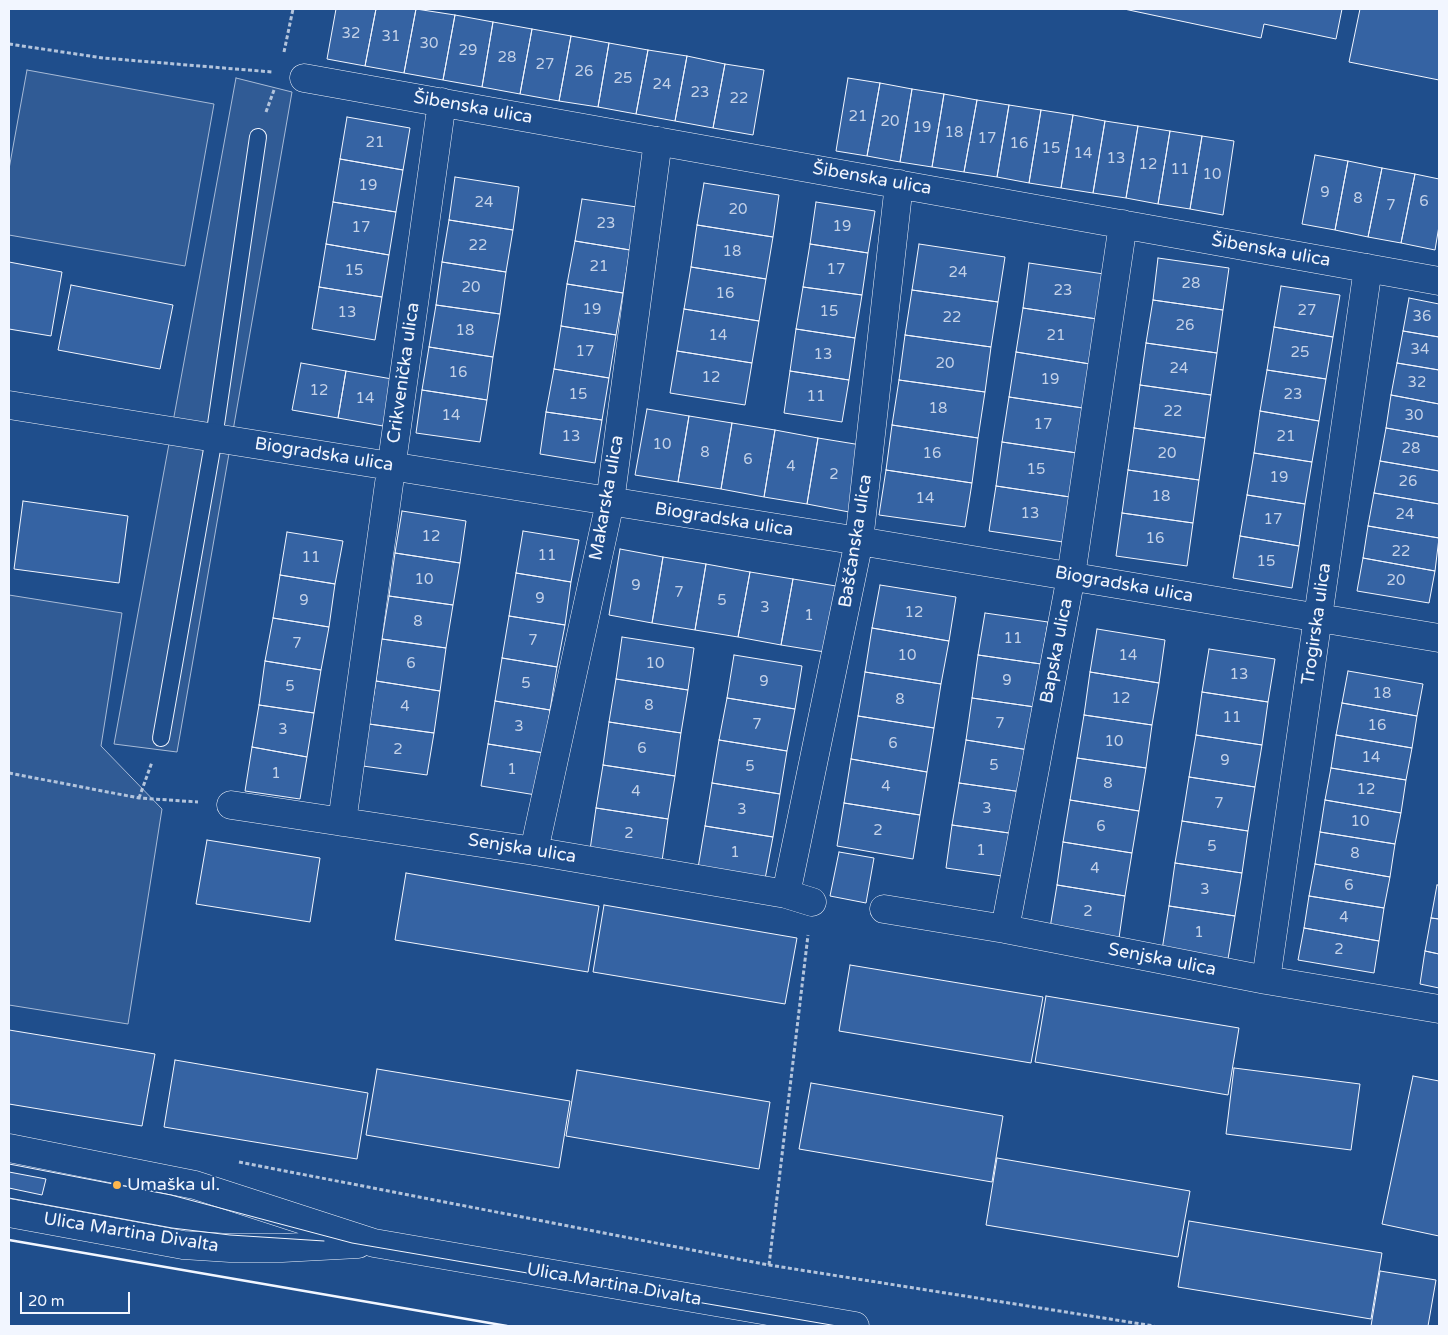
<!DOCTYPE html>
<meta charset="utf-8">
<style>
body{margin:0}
#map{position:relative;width:1448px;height:1335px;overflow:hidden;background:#1f4e8c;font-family:"Varela Round",sans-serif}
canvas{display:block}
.frame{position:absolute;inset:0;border:10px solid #f2f6ff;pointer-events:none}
.scale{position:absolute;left:20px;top:1292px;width:110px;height:22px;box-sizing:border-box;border:2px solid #f2f6ff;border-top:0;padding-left:6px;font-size:15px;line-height:18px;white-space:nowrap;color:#f2f6ff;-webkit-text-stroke:4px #1f4e8c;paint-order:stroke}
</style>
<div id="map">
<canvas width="1448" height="1335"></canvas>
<div class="frame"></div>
<div class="scale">20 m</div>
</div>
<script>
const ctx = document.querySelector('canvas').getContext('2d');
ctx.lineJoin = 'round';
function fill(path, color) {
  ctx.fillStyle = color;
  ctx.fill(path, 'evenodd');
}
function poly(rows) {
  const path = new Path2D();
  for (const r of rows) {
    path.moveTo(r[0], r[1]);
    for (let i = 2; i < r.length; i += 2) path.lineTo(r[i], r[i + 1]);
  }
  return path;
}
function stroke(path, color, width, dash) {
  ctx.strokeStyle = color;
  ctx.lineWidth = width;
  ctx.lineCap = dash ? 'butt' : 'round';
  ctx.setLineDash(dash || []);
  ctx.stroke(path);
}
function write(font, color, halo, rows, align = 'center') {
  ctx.font = font + ' "Varela Round",sans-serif';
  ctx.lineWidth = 4;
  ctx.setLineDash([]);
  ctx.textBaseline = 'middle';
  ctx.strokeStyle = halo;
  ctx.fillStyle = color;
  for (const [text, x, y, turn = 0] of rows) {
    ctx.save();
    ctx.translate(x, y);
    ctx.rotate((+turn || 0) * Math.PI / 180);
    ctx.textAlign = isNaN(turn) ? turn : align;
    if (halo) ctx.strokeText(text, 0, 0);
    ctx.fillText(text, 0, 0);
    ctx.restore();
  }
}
const built = poly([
 [27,70,214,104,185,266,9,235,9,169,27,70],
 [236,78,292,92,177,752,114,744,236,78],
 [9,595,122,613,101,746,162,809,128,1024,9,1005,9,595]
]);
fill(built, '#305b95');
stroke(built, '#a8bbd7', 1);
const building = poly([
 [336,9,376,9,365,66,327,59,336,9],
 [376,9,416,9,404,73,365,66,376,9],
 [416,9,455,15,443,80,404,73,416,9],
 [1124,9,1342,9,1336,39,1264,24,1261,38,1124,9],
 [1360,9,1439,9,1439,80,1349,62,1360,9],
 [455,15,493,22,482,87,443,80,455,15],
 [493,22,532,29,520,94,482,87,493,22],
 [532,29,571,36,559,101,520,94,532,29],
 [571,36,609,43,598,107,559,101,571,36],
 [609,43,648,50,636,114,598,107,609,43],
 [648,50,687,56,675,121,636,114,648,50],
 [687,56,725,64,713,128,675,121,687,56],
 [725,64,764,70,753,135,713,128,725,64],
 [848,78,880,83,867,156,836,151,848,78],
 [880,83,912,89,900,162,867,156,880,83],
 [912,89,944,94,932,167,900,162,912,89],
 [944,94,977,100,964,172,932,167,944,94],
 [977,100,1009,105,997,177,964,172,977,100],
 [1009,105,1041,110,1029,183,997,177,1009,105],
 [1041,110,1073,115,1061,188,1029,183,1041,110],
 [1073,115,1105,121,1093,193,1061,188,1073,115],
 [347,117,410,128,403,170,340,159,347,117],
 [1105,121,1138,126,1126,198,1093,193,1105,121],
 [1138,126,1170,131,1158,204,1126,198,1138,126],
 [1170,131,1202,136,1190,209,1158,204,1170,131],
 [1202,136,1234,141,1223,215,1190,209,1202,136],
 [1315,155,1348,161,1335,230,1302,224,1315,155],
 [340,159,403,170,396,212,333,202,340,159],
 [1348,161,1382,168,1368,237,1335,230,1348,161],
 [1382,168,1415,174,1401,243,1368,237,1382,168],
 [1415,174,1439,179,1439,226,1435,250,1401,243,1415,174],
 [455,177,519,187,513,230,449,220,455,177],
 [704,183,779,195,773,237,697,225,704,183],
 [582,199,637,207,630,250,575,241,582,199],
 [333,202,396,212,389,255,326,244,333,202],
 [816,202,875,211,868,253,810,244,816,202],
 [449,220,513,230,506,272,442,262,449,220],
 [697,225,773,237,766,279,691,267,697,225],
 [575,241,630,250,623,293,567,284,575,241],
 [326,244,389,255,382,297,319,287,326,244],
 [810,244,868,253,862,295,803,287,810,244],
 [919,244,1005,257,998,302,912,290,919,244],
 [1158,258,1229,268,1223,310,1153,300,1158,258],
 [9,262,62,272,51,336,9,329,9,262],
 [442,262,506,272,500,314,436,305,442,262],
 [1029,263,1104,274,1097,319,1023,308,1029,263],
 [691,267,766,279,759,321,684,309,691,267],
 [567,284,623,293,616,335,561,326,567,284],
 [71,285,173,305,160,369,58,350,71,285],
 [1281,286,1340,295,1333,337,1274,327,1281,286],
 [319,287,382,297,375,340,312,329,319,287],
 [803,287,862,295,855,338,796,329,803,287],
 [912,290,998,302,991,347,905,335,912,290],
 [1409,298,1439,304,1439,337,1403,331,1409,298],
 [1153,300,1223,310,1217,353,1146,343,1153,300],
 [436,305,500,314,493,357,429,347,436,305],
 [1023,308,1097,319,1090,364,1016,352,1023,308],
 [684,309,759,321,752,363,677,351,684,309],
 [561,326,616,335,609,378,554,369,561,326],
 [1274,327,1333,337,1326,379,1267,370,1274,327],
 [796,329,855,338,849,380,790,371,796,329],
 [1403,331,1439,337,1439,370,1397,363,1403,331],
 [905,335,991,347,985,392,899,380,905,335],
 [1146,343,1217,353,1211,395,1140,385,1146,343],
 [429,347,493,357,487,400,422,390,429,347],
 [677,351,752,363,745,405,670,393,677,351],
 [1016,352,1090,364,1083,408,1009,397,1016,352],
 [301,363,346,371,338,418,292,410,301,363],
 [1397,363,1439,370,1439,404,1391,395,1397,363],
 [554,369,609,378,602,420,546,412,554,369],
 [1267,370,1326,379,1319,421,1260,411,1267,370],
 [346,371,392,379,383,426,338,418,346,371],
 [790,371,849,380,842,422,784,413,790,371],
 [899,380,985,392,978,438,892,425,899,380],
 [1140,385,1211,395,1205,438,1134,428,1140,385],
 [422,390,487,400,480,442,416,433,422,390],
 [1391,395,1439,404,1439,437,1386,428,1391,395],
 [1009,397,1083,408,1077,453,1002,442,1009,397],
 [647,409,689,416,678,482,635,475,647,409],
 [1260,411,1319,421,1312,462,1254,453,1260,411],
 [546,412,602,420,595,463,540,454,546,412],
 [689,416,732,423,721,489,678,482,689,416],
 [732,423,775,430,764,497,721,489,732,423],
 [892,425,978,438,972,483,886,470,892,425],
 [1134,428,1205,438,1199,480,1128,470,1134,428],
 [1386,428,1439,437,1439,471,1380,461,1386,428],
 [775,430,818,438,807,504,764,497,775,430],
 [818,438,861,445,849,512,807,504,818,438],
 [1002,442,1077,453,1070,497,996,486,1002,442],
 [1254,453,1312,462,1305,504,1247,495,1254,453],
 [1380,461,1439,471,1439,504,1374,493,1380,461],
 [886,470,972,483,965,527,879,515,886,470],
 [1128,470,1199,480,1193,523,1122,513,1128,470],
 [996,486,1070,497,1063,542,989,531,996,486],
 [1374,493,1439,504,1439,538,1368,526,1374,493],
 [1247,495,1305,504,1299,546,1240,536,1247,495],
 [23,501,128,516,119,583,14,569,23,501],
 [402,511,466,521,460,563,395,553,402,511],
 [1122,513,1193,523,1187,566,1116,556,1122,513],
 [1368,526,1439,538,1435,571,1363,558,1368,526],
 [523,531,579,540,571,582,516,573,523,531],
 [287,532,343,541,335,584,280,575,287,532],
 [1240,536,1299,546,1292,588,1233,578,1240,536],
 [620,549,663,557,652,623,609,615,620,549],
 [395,553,460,563,453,605,389,596,395,553],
 [663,557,706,564,695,630,652,623,663,557],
 [1363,558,1435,571,1429,603,1357,591,1363,558],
 [706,564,750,572,738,637,695,630,706,564],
 [750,572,793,579,781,645,738,637,750,572],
 [516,573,571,582,565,625,509,616,516,573],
 [280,575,335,584,329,627,273,618,280,575],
 [793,579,836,586,825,652,781,645,793,579],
 [880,585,956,597,949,641,872,628,880,585],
 [389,596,453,605,446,648,382,639,389,596],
 [985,613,1048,622,1041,664,978,655,985,613],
 [509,616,565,625,557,667,502,658,509,616],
 [273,618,329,627,321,670,265,661,273,618],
 [872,628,949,641,941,684,865,672,872,628],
 [1097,629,1165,640,1159,683,1090,672,1097,629],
 [622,637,694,648,688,690,616,679,622,637],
 [382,639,446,648,440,691,376,681,382,639],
 [1209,649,1275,659,1268,702,1202,692,1209,649],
 [734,655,802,666,795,709,727,698,734,655],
 [978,655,1041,664,1035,707,972,698,978,655],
 [502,658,557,667,550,710,495,701,502,658],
 [265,661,321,670,314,713,259,705,265,661],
 [1348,671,1423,684,1417,716,1342,703,1348,671],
 [865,672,941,684,934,728,858,716,865,672],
 [1090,672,1159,683,1152,725,1084,715,1090,672],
 [616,679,688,690,681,733,609,722,616,679],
 [376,681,440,691,434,733,369,724,376,681],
 [1202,692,1268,702,1262,745,1196,735,1202,692],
 [727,698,795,709,787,751,719,740,727,698],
 [972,698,1035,707,1029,750,966,740,972,698],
 [495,701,550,710,544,753,488,744,495,701],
 [1342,703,1417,716,1412,748,1336,735,1342,703],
 [259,705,314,713,307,757,252,747,259,705],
 [1084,715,1152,725,1146,768,1077,758,1084,715],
 [858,716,934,728,927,772,851,759,858,716],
 [609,722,681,733,675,776,603,765,609,722],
 [369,724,434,733,427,775,363,766,369,724],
 [1196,735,1262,745,1255,787,1189,777,1196,735],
 [1336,735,1412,748,1406,780,1331,768,1336,735],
 [719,740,787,751,780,794,712,783,719,740],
 [966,740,1029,750,1022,792,959,783,966,740],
 [488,744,544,753,536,795,481,786,488,744],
 [252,747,307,757,300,799,245,791,252,747],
 [1077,758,1146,768,1139,811,1070,800,1077,758],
 [851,759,927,772,920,815,844,803,851,759],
 [603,765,675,776,668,819,596,808,603,765],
 [1331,768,1406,780,1401,813,1325,800,1331,768],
 [1189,777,1255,787,1248,831,1182,821,1189,777],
 [712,783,780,794,773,837,705,826,712,783],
 [959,783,1022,792,1016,834,952,825,959,783],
 [1070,800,1139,811,1132,853,1063,842,1070,800],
 [1325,800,1401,813,1395,844,1320,832,1325,800],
 [844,803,920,815,913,859,837,846,844,803],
 [596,808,668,819,662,861,590,850,596,808],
 [1182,821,1248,831,1242,873,1175,863,1182,821],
 [952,825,1016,834,1009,877,946,868,952,825],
 [705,826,773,837,765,879,698,868,705,826],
 [1320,832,1395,844,1390,877,1315,864,1320,832],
 [207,840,320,858,310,922,196,904,207,840],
 [1063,842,1132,853,1125,896,1057,885,1063,842],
 [839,852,874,858,866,903,830,896,839,852],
 [1175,863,1242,873,1235,916,1169,906,1175,863],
 [1315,864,1390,877,1384,908,1309,896,1315,864],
 [406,873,599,906,588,972,395,940,406,873],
 [1057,885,1125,896,1119,938,1050,928,1057,885],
 [1437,885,1439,885,1439,919,1431,918,1437,885],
 [1309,896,1384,908,1379,941,1304,928,1309,896],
 [604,905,797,938,785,1004,593,972,604,905],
 [1169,906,1235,916,1228,959,1162,950,1169,906],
 [1431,918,1439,919,1439,954,1425,951,1431,918],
 [1304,928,1379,941,1374,973,1298,960,1304,928],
 [1425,951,1439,954,1439,988,1420,984,1425,951],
 [850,965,1043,997,1031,1063,839,1031,850,965],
 [1046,996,1239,1028,1228,1095,1035,1062,1046,996],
 [9,1030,155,1054,142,1126,9,1104,9,1030],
 [175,1060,368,1093,357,1159,164,1127,175,1060],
 [1234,1068,1360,1084,1351,1150,1226,1134,1234,1068],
 [377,1069,570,1101,559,1168,366,1135,377,1069],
 [577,1070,770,1102,759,1169,566,1136,577,1070],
 [1413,1076,1439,1081,1439,1236,1382,1224,1413,1076],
 [811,1083,1003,1116,992,1182,799,1149,811,1083],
 [997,1158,1190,1191,1178,1257,986,1225,997,1158],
 [9,1172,46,1179,42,1195,9,1188,9,1172],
 [1189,1221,1382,1253,1371,1319,1178,1287,1189,1221],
 [1380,1271,1436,1280,1428,1326,1371,1326,1380,1271]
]);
fill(building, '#3563a3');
stroke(building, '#f2f6ff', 1);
const lane = poly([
 [161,738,214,438,258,137]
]);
const street = poly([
 [304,78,1439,281],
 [9,405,859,541,1439,638],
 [231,805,534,851,786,894,812,902],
 [342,822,442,102],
 [534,851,610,502,658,141],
 [786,894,859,541,899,184],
 [884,909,1005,929,1266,980,1439,1009],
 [1005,929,1071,576,1123,224],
 [1266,980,1368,268]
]);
const secondary = poly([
 [9,1148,195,1185,374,1243,855,1326],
 [9,1213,183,1245,230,1248,282,1248,358,1244]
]);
stroke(lane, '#f2f6ff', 18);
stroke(street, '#f2f6ff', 29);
stroke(secondary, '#f2f6ff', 29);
stroke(poly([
 [9,44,103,58,272,72],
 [284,52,293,9],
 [266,112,274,90],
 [9,773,139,798,198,802],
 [139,798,152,762],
 [239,1162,769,1265,1154,1326],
 [769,1265,808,935]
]), '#b3c4dc', 3, [4, 2.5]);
stroke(lane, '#1f4e8c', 16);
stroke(street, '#1f4e8c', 28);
stroke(secondary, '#1f4e8c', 28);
stroke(poly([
 [9,1164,171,1195,352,1243,837,1326],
 [9,1198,172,1228,230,1235,324,1241]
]), '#f2f6ff', 1);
stroke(poly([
 [9,1240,507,1326]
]), '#f2f6ff', 2.5);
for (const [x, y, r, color] of [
 [117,1185,5,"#ffb74d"]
]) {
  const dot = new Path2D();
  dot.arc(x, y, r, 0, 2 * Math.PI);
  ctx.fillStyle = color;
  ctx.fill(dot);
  stroke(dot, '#1f4e8c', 2);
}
write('15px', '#c3d1e8', null, [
 ["32",351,34],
 ["31",391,37],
 ["30",429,44],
 ["29",468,51],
 ["28",507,58],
 ["27",545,65],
 ["26",584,72],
 ["25",623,79],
 ["24",662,85],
 ["23",700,93],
 ["22",739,99],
 ["21",858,117],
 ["20",890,122],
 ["19",922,128],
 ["18",954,133],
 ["17",987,139],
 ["21",375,143],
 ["16",1019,144],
 ["15",1051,149],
 ["14",1083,154],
 ["13",1116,159],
 ["12",1148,165],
 ["11",1180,170],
 ["10",1212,175],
 ["19",368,186],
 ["9",1325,193],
 ["8",1358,199],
 ["6",1424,202],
 ["24",484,203],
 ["7",1391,206],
 ["20",738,210],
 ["23",606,224],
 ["19",842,227],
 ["17",361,228],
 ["22",478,246],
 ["18",732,252],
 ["21",599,267],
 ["17",836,270],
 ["15",354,271],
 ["24",958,273],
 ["28",1191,284],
 ["20",471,288],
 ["23",1063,291],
 ["16",725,294],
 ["19",592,310],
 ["27",1307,311],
 ["15",829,312],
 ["13",347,313],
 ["36",1422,317],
 ["22",952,318],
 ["26",1185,326],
 ["18",465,331],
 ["14",718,336],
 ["21",1056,336],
 ["34",1420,350],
 ["17",585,352],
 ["25",1300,353],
 ["13",823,355],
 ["20",945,364],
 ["24",1179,369],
 ["16",458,373],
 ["12",711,378],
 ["19",1050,380],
 ["32",1417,383],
 ["12",319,391],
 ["15",578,395],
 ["23",1293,395],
 ["11",816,397],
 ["14",365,399],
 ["18",938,409],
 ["22",1173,412],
 ["14",451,416],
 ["30",1414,416],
 ["17",1043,425],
 ["13",571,437],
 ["21",1286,437],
 ["10",662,445],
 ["28",1411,449],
 ["8",705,453],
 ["16",932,454],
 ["20",1167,454],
 ["6",748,460],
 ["4",791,467],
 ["15",1036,470],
 ["2",834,475],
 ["19",1279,478],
 ["26",1408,482],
 ["18",1161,497],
 ["14",925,499],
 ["13",1030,514],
 ["24",1405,515],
 ["17",1273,520],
 ["12",431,537],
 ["16",1155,539],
 ["22",1401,552],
 ["11",547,556],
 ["11",311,558],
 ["15",1266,562],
 ["10",424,580],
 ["20",1396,581],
 ["9",636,586],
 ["7",679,593],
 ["9",540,599],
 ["9",304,601],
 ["5",722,601],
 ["3",765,608],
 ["12",914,613],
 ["1",809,616],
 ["8",418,622],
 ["11",1013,639],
 ["7",533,641],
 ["7",297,644],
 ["10",907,656],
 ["14",1128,656],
 ["6",411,664],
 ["10",655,664],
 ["13",1239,675],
 ["9",1007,681],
 ["9",764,682],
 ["5",526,684],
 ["5",290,687],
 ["18",1382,694],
 ["12",1121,699],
 ["8",900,700],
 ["8",649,706],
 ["4",405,707],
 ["11",1232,718],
 ["7",1000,724],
 ["7",757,725],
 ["16",1377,726],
 ["3",519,727],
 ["3",283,730],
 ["10",1114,742],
 ["6",893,744],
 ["6",642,749],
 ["2",398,750],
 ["14",1371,758],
 ["9",1225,761],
 ["5",994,766],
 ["5",750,767],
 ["1",512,770],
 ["1",276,774],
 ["8",1108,784],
 ["4",886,787],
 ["12",1366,790],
 ["4",636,792],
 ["7",1219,804],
 ["3",987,809],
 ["3",742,810],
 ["10",1360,822],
 ["6",1101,827],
 ["2",878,831],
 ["2",629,834],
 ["5",1212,847],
 ["1",981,851],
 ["1",735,853],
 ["8",1355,854],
 ["4",1095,869],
 ["6",1349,886],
 ["3",1205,890],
 ["2",1088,912],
 ["4",1344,918],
 ["1",1199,933],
 ["2",1339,950]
]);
write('18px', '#f2f6ff', '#1f4e8c', [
 ["Šibenska ulica",473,108,10],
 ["Šibenska ulica",872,179,10],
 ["Šibenska ulica",1271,251,10],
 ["Crikvenička ulica",404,373,-82],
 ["Biogradska ulica",324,455,9],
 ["Makarska ulica",607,498,-80],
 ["Biogradska ulica",724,520,9],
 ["Baščanska ulica",856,541,-81],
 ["Biogradska ulica",1124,585,10],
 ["Trogirska ulica",1317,624,-82],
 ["Bapska ulica",1057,651,-79],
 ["Senjska ulica",522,849,9],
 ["Senjska ulica",1162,960,11],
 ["Ulica Martina Divalta",131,1233,9],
 ["Ulica Martina Divalta",614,1285,10]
]);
write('18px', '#f2f6ff', '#1f4e8c', [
 ["Umaška ul.",127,1185]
], 'left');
</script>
